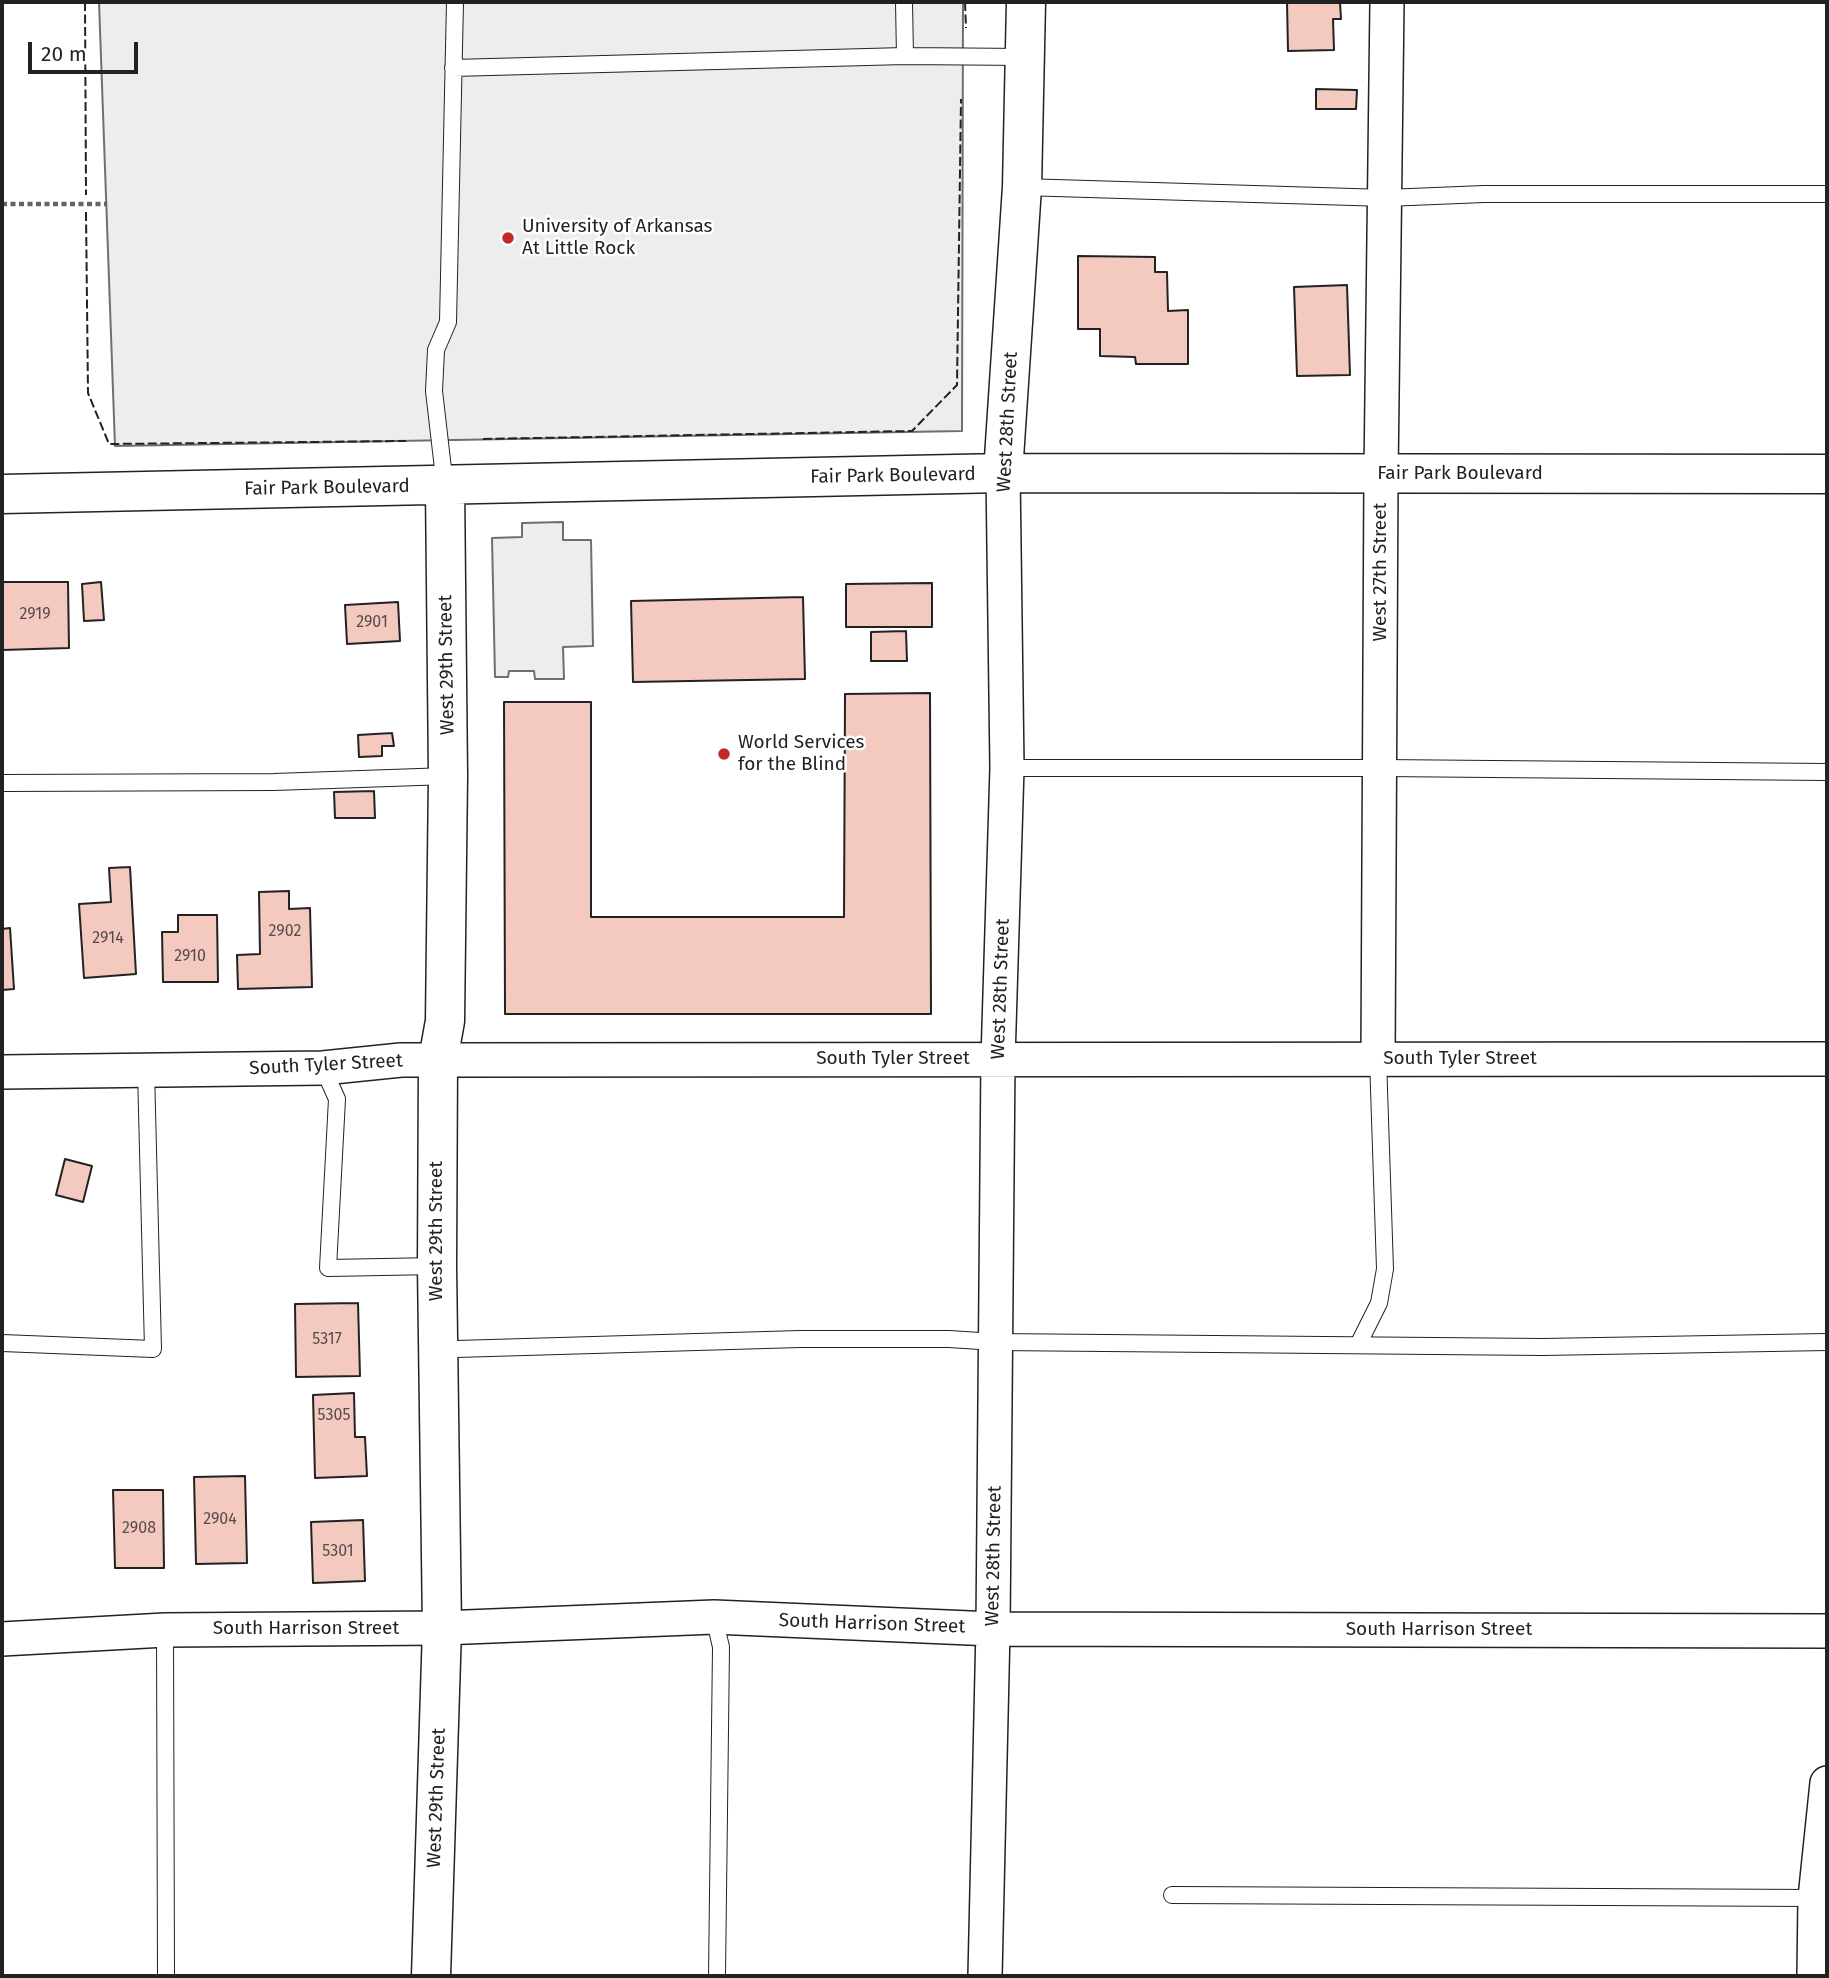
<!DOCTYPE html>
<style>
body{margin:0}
#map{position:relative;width:1829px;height:1978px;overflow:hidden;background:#fff;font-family:"Fira Sans",sans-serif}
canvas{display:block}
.frame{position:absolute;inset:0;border:4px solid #222;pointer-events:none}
.scale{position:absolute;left:28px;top:42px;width:110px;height:32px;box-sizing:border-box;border:4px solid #222;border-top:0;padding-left:9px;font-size:21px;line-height:24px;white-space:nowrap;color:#222;-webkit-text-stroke:5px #fff;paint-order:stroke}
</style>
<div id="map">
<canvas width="1829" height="1978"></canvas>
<div class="frame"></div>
<div class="scale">20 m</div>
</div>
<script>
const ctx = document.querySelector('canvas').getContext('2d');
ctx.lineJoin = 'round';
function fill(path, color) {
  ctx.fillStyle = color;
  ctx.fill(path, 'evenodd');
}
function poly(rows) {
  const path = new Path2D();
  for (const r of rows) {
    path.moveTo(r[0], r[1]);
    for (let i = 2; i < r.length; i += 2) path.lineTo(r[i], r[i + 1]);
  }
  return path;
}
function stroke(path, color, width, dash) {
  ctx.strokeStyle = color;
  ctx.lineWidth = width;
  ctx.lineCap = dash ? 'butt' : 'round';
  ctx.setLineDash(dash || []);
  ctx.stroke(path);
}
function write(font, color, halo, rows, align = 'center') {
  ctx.font = font + ' "Fira Sans",sans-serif';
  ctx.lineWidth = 5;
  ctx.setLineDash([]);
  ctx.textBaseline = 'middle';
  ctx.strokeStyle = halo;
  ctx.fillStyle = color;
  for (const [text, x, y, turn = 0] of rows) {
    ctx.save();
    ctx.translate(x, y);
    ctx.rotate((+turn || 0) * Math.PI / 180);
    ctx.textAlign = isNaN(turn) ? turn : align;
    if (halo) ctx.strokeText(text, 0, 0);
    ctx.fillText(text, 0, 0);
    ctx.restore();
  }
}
const parking = poly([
 [99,2,963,2,962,431,115,446,99,2],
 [563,522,563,540,591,540,593,646,563,647,564,679,535,679,534,671,509,671,508,677,495,677,492,538,522,537,522,523,563,522]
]);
fill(parking, '#ededed');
stroke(parking, '#6f6f6f', 2);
const building = poly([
 [1287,2,1340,2,1341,19,1333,19,1334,50,1288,51,1287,2],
 [1316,89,1357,90,1356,109,1316,109,1316,89],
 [1078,256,1155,257,1155,272,1167,272,1168,311,1188,310,1188,364,1136,364,1135,357,1100,356,1100,329,1078,329,1078,256],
 [1347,285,1350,375,1297,376,1294,287,1347,285],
 [2,582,68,582,69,648,2,650,2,582],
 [101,582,104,620,84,621,82,584,101,582],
 [932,583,932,627,846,627,846,584,932,583],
 [803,597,805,679,633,682,631,601,803,597],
 [398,602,400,641,347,644,345,605,398,602],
 [906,631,907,661,871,661,871,632,906,631],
 [930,693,931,1014,505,1014,504,702,591,702,591,917,844,917,845,694,930,693],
 [392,733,394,746,382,746,382,756,359,757,358,735,392,733],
 [374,791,375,818,335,818,334,792,374,791],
 [130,867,136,974,84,978,79,904,111,902,109,868,130,867],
 [289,891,289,909,310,908,312,987,238,989,237,955,260,954,259,892,289,891],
 [178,915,217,915,218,982,163,982,162,932,178,932,178,915],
 [10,928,14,989,2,990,2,929,10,928],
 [65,1159,92,1166,83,1202,56,1195,65,1159],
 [358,1303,360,1376,296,1377,295,1304,358,1303],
 [354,1393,355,1437,365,1437,367,1476,315,1478,313,1395,354,1393],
 [245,1476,247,1563,196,1564,194,1477,245,1476],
 [113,1490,163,1490,164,1568,115,1568,113,1490],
 [363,1520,365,1581,313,1583,311,1522,363,1520]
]);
fill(building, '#f3c9c0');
stroke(building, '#222', 2);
const lane = poly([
 [904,2,905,56],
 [453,68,905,56,1025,57],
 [1022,187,1386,198,1484,194,1827,194],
 [445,486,434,391,436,350,448,322,455,2],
 [1007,768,1381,768,1827,772],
 [2,783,274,782,448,776],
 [323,1068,337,1099,328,1268,437,1266],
 [2,1343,153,1349,146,1070],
 [438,1344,456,1349,800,1339,949,1339,996,1342,1543,1347,1827,1342],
 [1358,1345,1379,1303,1385,1269,1378,1059],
 [714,1617,721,1647,717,1976],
 [165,1630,166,1976],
 [1172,1895,1815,1898]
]);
const street = poly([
 [1378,1059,1381,474,1387,2],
 [2,1072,323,1068,401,1060,438,1060,1827,1059],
 [2,1639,165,1630,442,1628,714,1617,993,1629,1827,1631],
 [985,1976,993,1629,998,1059,1007,768,1003,473],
 [1814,1976,1815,1898,1827,1783]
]);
const secondary = poly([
 [1003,473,1022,187,1026,2],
 [2,494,1003,473,1827,474],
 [431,1976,442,1628,437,1266,438,1060,445,1021,448,776,445,486]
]);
stroke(lane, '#222', 18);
stroke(street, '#222', 36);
stroke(secondary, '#222', 41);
stroke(poly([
 [2,204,107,204]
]), '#646464', 4.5, [5, 3.5]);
stroke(lane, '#fff', 16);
stroke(street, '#fff', 33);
stroke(secondary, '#fff', 38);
stroke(poly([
 [85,2,86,195],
 [965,2,966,28],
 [86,212,88,393,109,444,406,441],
 [483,439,912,431,957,385,961,99]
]), '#222', 2, [9, 3.5]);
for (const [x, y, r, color] of [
 [508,238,7,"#c62828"],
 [724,754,7,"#c62828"]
]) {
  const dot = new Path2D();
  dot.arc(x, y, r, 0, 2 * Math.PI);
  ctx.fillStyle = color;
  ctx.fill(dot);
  stroke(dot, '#fff', 2.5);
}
write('16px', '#564c4a', null, [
 ["2919",35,615],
 ["2901",372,623],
 ["2902",285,932],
 ["2914",108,939],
 ["2910",190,957],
 ["5317",327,1340],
 ["5305",334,1416],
 ["2904",220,1520],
 ["2908",139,1529],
 ["5301",338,1552]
]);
write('19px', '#222', '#fff', [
 ["University of Arkansas",522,227],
 ["At Little Rock",522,249],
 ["World Services",738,743],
 ["for the Blind",738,765]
], 'left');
write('19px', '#222', '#fff', [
 ["West 28th Street",1008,422,-87],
 ["Fair Park Boulevard",1460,474],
 ["Fair Park Boulevard",893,476,-1],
 ["Fair Park Boulevard",327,488,-1],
 ["West 27th Street",1381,572,-90],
 ["West 29th Street",447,665,-91],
 ["West 28th Street",1001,989,-88],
 ["South Tyler Street",893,1059],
 ["South Tyler Street",1460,1059],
 ["South Tyler Street",326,1065,-3],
 ["West 29th Street",437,1231,-90],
 ["West 28th Street",994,1556,-89],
 ["South Harrison Street",872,1624,2],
 ["South Harrison Street",306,1629],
 ["South Harrison Street",1439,1630],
 ["West 29th Street",437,1798,-88]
]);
</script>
